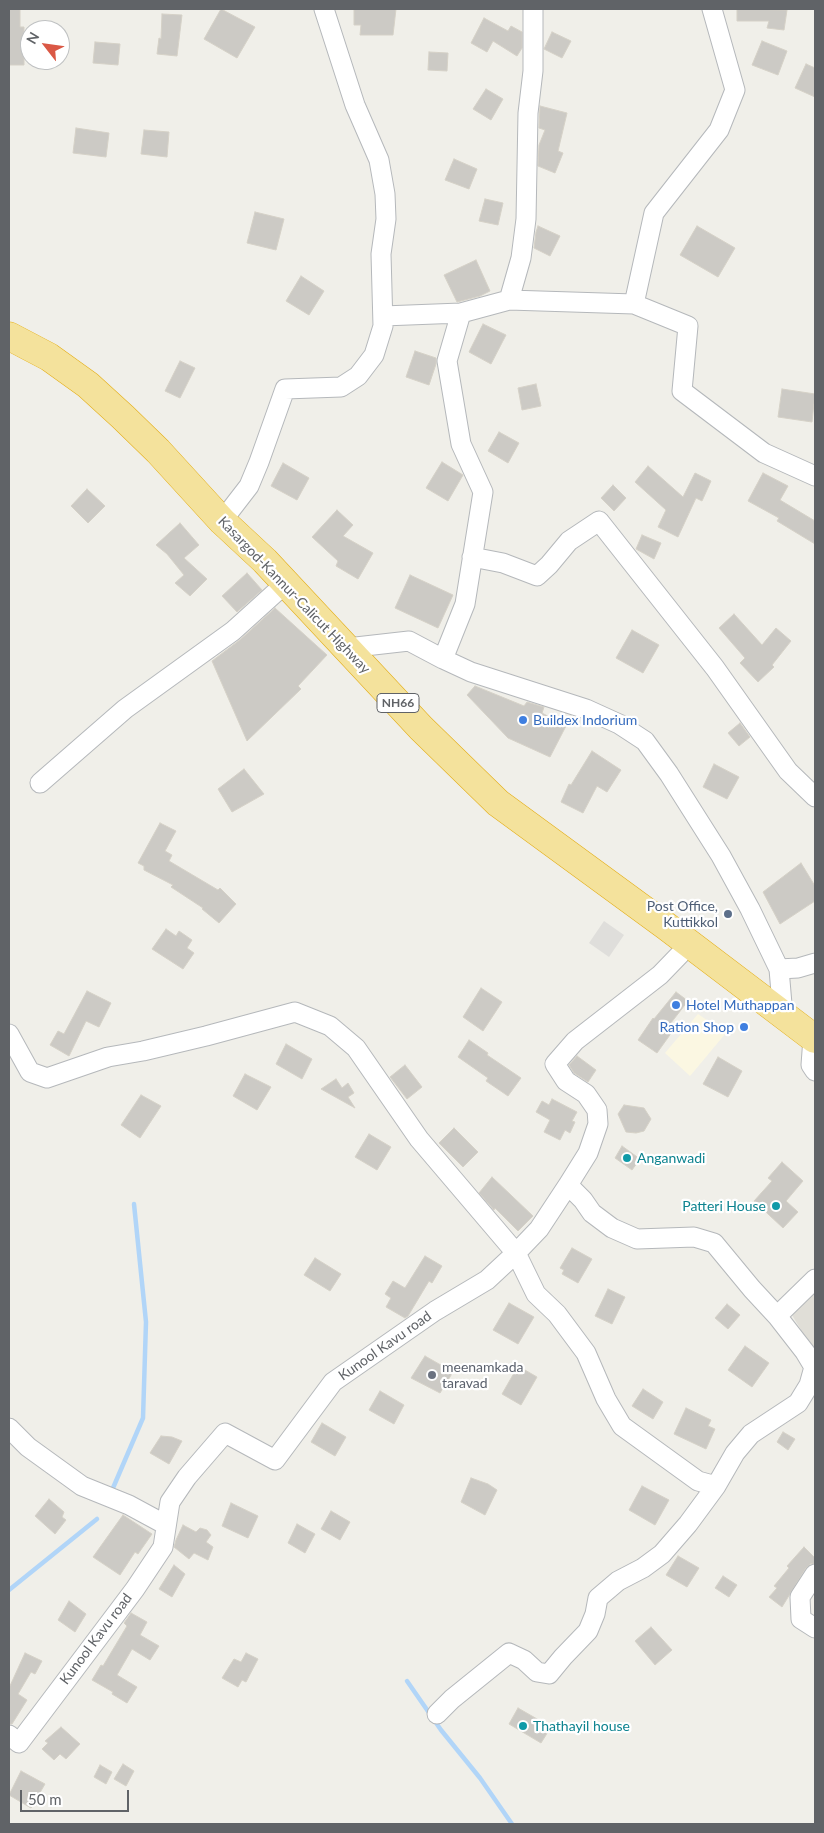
<!DOCTYPE html>
<style>
body{margin:0}
#map{position:relative;width:824px;height:1833px;overflow:hidden;background:#f0efe9;font-family:Lato,sans-serif}
canvas{display:block}
.frame{position:absolute;inset:0;border:10px solid #606367;pointer-events:none}
.north{position:absolute;left:20px;top:20px;width:50px;height:50px;box-sizing:border-box;background:#fff;border:1px solid #bfc1c2;border-radius:50%;rotate:300deg;font-size:14px;font-weight:700;line-height:20px;text-align:center;color:#606367}
.north::after{content:'';display:block;margin:auto;width:18px;height:22px;background:#da5845;clip-path:polygon(50% 0,100% 100%,50% 72%,0 100%)}
.scale{position:absolute;left:20px;top:1790px;width:109px;height:22px;box-sizing:border-box;border:2px solid #606367;border-top:0;padding-left:6px;font-size:15px;line-height:18px;white-space:nowrap;color:#606367;-webkit-text-stroke:4px #fff;paint-order:stroke}
</style>
<div id="map">
<canvas width="824" height="1833"></canvas>
<div class="frame"></div>
<div class="north">N</div>
<div class="scale">50 m</div>
</div>
<script>
const ctx = document.querySelector('canvas').getContext('2d');
ctx.lineJoin = 'round';
function fill(path, color) {
  ctx.fillStyle = color;
  ctx.fill(path, 'evenodd');
}
function poly(rows) {
  const path = new Path2D();
  for (const r of rows) {
    path.moveTo(r[0], r[1]);
    for (let i = 2; i < r.length; i += 2) path.lineTo(r[i], r[i + 1]);
  }
  return path;
}
function stroke(path, color, width, dash) {
  ctx.strokeStyle = color;
  ctx.lineWidth = width;
  ctx.lineCap = dash ? 'butt' : 'round';
  ctx.setLineDash(dash || []);
  ctx.stroke(path);
}
function write(font, color, halo, rows, align = 'center') {
  ctx.font = font + ' Lato,sans-serif';
  ctx.lineWidth = 4.5;
  ctx.setLineDash([]);
  ctx.textBaseline = 'middle';
  ctx.strokeStyle = halo;
  ctx.fillStyle = color;
  for (const [text, x, y, turn = 0] of rows) {
    ctx.save();
    ctx.translate(x, y);
    ctx.rotate((+turn || 0) * Math.PI / 180);
    ctx.textAlign = isNaN(turn) ? turn : align;
    if (halo) ctx.strokeText(text, 0, 0);
    ctx.fillText(text, 0, 0);
    ctx.restore();
  }
}
fill(poly([
 [698,1014,726,1033,690,1076,665,1053]
]), '#fbf7e2');
fill(poly([
 [604,921,624,935,609,957,589,943]
]), '#dfdedb');
fill(poly([
 [815,1290,815,1353,792,1315]
]), '#e0ded7');
stroke(poly([
 [113,1488,143,1418,146,1322,134,1204],
 [9,1590,97,1519],
 [407,1681,441,1730,480,1778,512,1824]
]), '#b1d5f8', 4.5);
const building = poly([
 [9,9,20,9,20,27,24,27,24,65,9,65,9,9],
 [221,9,255,27,237,58,204,39,221,9],
 [354,9,396,9,393,35,360,35,361,25,354,25,354,9],
 [737,9,787,10,784,30,767,28,769,21,737,21,737,9],
 [162,14,182,15,177,56,157,54,159,38,161,39,162,14],
 [484,18,508,31,511,26,522,32,522,48,517,56,493,41,487,52,471,43,484,18],
 [552,32,571,41,562,58,544,49,552,32],
 [762,41,787,51,778,75,752,65,762,41],
 [95,42,120,44,118,65,93,63,95,42],
 [429,52,448,53,447,71,428,70,429,52],
 [806,64,815,68,815,97,795,88,806,64],
 [486,89,503,99,491,120,473,109,486,89],
 [540,106,567,113,558,151,563,153,555,173,538,166,539,145,545,130,539,128,540,106],
 [76,128,109,133,106,157,73,153,76,128],
 [144,130,169,132,167,157,141,154,144,130],
 [454,159,477,169,469,189,445,180,454,159],
 [485,199,503,203,498,225,479,221,485,199],
 [255,212,284,219,276,250,247,243,255,212],
 [538,226,560,236,550,256,534,248,536,232,538,226],
 [697,226,735,248,718,277,680,255,697,226],
 [476,260,490,291,480,296,457,302,444,275,476,260],
 [301,276,324,291,309,315,286,301,301,276],
 [483,324,506,335,491,364,469,352,483,324],
 [415,351,436,358,436,364,429,385,406,377,415,351],
 [180,361,195,368,180,398,165,391,180,361],
 [536,384,541,406,522,410,518,388,536,384],
 [782,389,815,394,812,422,778,417,782,389],
 [499,432,519,443,508,463,488,451,499,432],
 [442,462,463,475,448,501,426,488,442,462],
 [283,463,309,478,297,500,271,486,283,463],
 [648,466,683,497,695,473,711,481,702,501,696,498,678,537,658,527,666,510,635,482,648,466],
 [763,473,788,486,780,500,815,521,815,544,777,521,779,518,748,501,763,473],
 [613,485,626,498,614,511,601,498,613,485],
 [87,489,105,506,88,523,71,506,87,489],
 [337,510,353,525,343,536,373,553,358,579,336,566,338,561,312,537,337,510],
 [180,523,199,545,184,558,207,579,190,596,175,583,184,575,167,554,156,545,180,523],
 [642,535,661,543,654,559,636,549,642,535],
 [247,573,262,590,237,612,222,596,247,573],
 [410,575,453,595,438,628,395,608,410,575],
 [275,608,327,655,298,686,301,689,247,741,212,661,241,639,275,608],
 [734,614,762,645,776,628,791,641,772,665,774,667,758,682,740,663,745,658,719,628,734,614],
 [632,630,659,645,643,673,616,658,632,630],
 [475,686,524,706,527,702,544,707,542,713,566,726,550,757,508,738,467,695,475,686],
 [740,723,750,737,739,746,728,733,740,723],
 [592,751,621,770,607,792,597,786,583,813,561,802,569,784,571,785,592,751],
 [714,764,739,777,727,799,703,787,714,764],
 [244,769,264,794,232,812,218,789,244,769],
 [160,823,176,831,165,851,172,855,169,861,218,890,220,888,236,904,219,923,202,909,203,908,171,887,173,885,144,870,144,866,138,863,160,823],
 [801,863,815,886,815,901,780,924,763,892,801,863],
 [166,929,176,936,179,931,192,940,187,948,194,953,183,969,152,949,166,929],
 [481,988,502,1002,483,1031,463,1017,481,988],
 [87,991,111,1003,99,1027,86,1021,69,1056,50,1045,58,1031,64,1034,87,991],
 [676,992,688,1001,667,1028,672,1032,657,1053,638,1040,653,1018,654,1019,676,992],
 [469,1040,488,1053,487,1055,521,1078,508,1096,486,1081,488,1078,458,1057,469,1040],
 [286,1044,312,1059,302,1079,276,1064,286,1044],
 [577,1056,596,1070,588,1082,574,1073,569,1065,577,1056],
 [718,1057,742,1071,728,1097,703,1084,718,1057],
 [405,1065,422,1087,407,1099,390,1077,405,1065],
 [245,1074,271,1087,257,1110,233,1096,245,1074],
 [336,1079,342,1088,348,1083,354,1093,348,1097,355,1108,321,1089,336,1079],
 [141,1095,161,1106,140,1138,121,1125,141,1095],
 [552,1099,577,1112,572,1121,575,1122,570,1133,565,1130,560,1140,544,1132,550,1120,536,1112,542,1101,549,1105,552,1099],
 [624,1105,644,1108,651,1119,644,1131,636,1133,626,1132,618,1114,624,1105],
 [454,1128,478,1152,463,1167,439,1143,454,1128],
 [369,1134,391,1147,377,1170,355,1157,369,1134],
 [622,1146,640,1159,632,1170,615,1158,622,1146],
 [782,1162,803,1181,786,1201,798,1212,783,1228,754,1201,772,1181,768,1178,782,1162],
 [492,1177,533,1216,518,1231,495,1208,494,1210,479,1193,492,1177],
 [572,1248,592,1259,578,1283,562,1274,564,1270,560,1268,572,1248],
 [425,1256,442,1266,432,1283,429,1281,408,1316,405,1318,386,1307,391,1298,385,1294,393,1281,405,1288,425,1256],
 [315,1258,341,1274,330,1291,304,1275,315,1258],
 [608,1289,625,1297,612,1324,595,1316,608,1289],
 [509,1303,534,1317,518,1344,493,1330,509,1303],
 [727,1304,740,1315,728,1329,715,1318,727,1304],
 [745,1346,769,1363,752,1387,728,1370,745,1346],
 [425,1356,453,1372,440,1393,411,1378,425,1356],
 [518,1366,537,1377,521,1405,502,1394,518,1366],
 [643,1389,663,1402,653,1419,632,1406,643,1389],
 [380,1391,404,1405,394,1424,369,1410,380,1391],
 [686,1408,711,1420,708,1426,715,1429,706,1449,674,1434,686,1408],
 [322,1423,346,1437,335,1456,311,1442,322,1423],
 [783,1432,795,1439,788,1450,777,1442,783,1432],
 [161,1436,172,1437,182,1441,169,1464,150,1453,161,1436],
 [471,1478,488,1484,497,1490,485,1515,461,1502,471,1478],
 [642,1486,669,1500,655,1525,629,1510,642,1486],
 [49,1499,64,1512,62,1517,66,1520,55,1534,35,1516,49,1499],
 [231,1503,258,1516,248,1538,222,1526,231,1503],
 [331,1511,350,1522,340,1540,321,1529,331,1511],
 [123,1515,152,1534,138,1554,135,1552,120,1575,93,1557,123,1515],
 [297,1524,315,1534,305,1553,288,1543,297,1524],
 [183,1525,196,1532,200,1528,207,1530,211,1535,206,1542,213,1547,208,1560,194,1553,189,1559,174,1547,176,1540,183,1525],
 [804,1547,815,1558,815,1563,810,1564,806,1568,782,1607,769,1597,777,1588,774,1586,789,1568,787,1566,804,1547],
 [678,1556,699,1568,687,1587,666,1575,678,1556],
 [174,1565,185,1574,172,1597,159,1589,174,1565],
 [723,1576,737,1585,729,1597,715,1588,723,1576],
 [69,1601,86,1614,75,1632,58,1620,69,1601],
 [131,1613,147,1622,140,1635,159,1646,150,1660,132,1649,117,1675,137,1687,127,1703,112,1694,113,1692,92,1680,101,1665,103,1666,127,1626,124,1623,131,1613],
 [651,1627,672,1650,655,1665,635,1641,651,1627],
 [25,1653,42,1661,35,1674,31,1672,18,1694,27,1700,12,1724,9,1724,9,1688,25,1653],
 [246,1653,258,1659,246,1682,242,1680,238,1687,222,1678,234,1659,241,1662,246,1653],
 [518,1708,551,1727,541,1743,509,1724,518,1708],
 [61,1727,80,1744,66,1759,60,1754,54,1760,42,1749,48,1743,45,1741,61,1727],
 [123,1764,134,1771,126,1786,114,1779,123,1764],
 [100,1765,112,1772,106,1784,94,1777,100,1765],
 [21,1771,45,1784,31,1808,9,1795,21,1771]
]);
fill(building, '#cccac5');
stroke(building, '#d5d1c7', 1);
const minor = poly([
 [509,300,521,258,526,219,528,113,533,71,533,9],
 [634,304,654,213,719,130,735,90,712,9],
 [383,316,461,313],
 [222,521,249,486,259,462,285,389,341,387,358,376,374,355,383,326,381,254,386,219,385,194,379,160,355,105,324,9],
 [472,557,503,563,537,576,549,565,569,541,599,521,715,668,788,771,815,797],
 [347,648,409,641,443,659,465,604,483,492,461,444,447,361,461,313,509,300,634,304,688,326,682,391,764,453,815,476],
 [443,659,471,672,586,709,619,724,645,741,669,774,721,856,750,909,779,969,783,1016],
 [40,783,125,709,233,631,286,583],
 [689,945,660,975,575,1041,555,1064,566,1081,586,1094,597,1110,598,1124,588,1153,568,1185,583,1200,592,1213,612,1228,637,1239,694,1237,714,1243,752,1289,777,1316,815,1279],
 [779,969,798,968,815,963],
 [9,1034,30,1072,47,1078,108,1057,143,1051,206,1036,295,1012,330,1026,356,1048,419,1139,516,1253,536,1294,557,1314,586,1353,606,1399,622,1426,698,1481,716,1486],
 [813,1038,811,1065,815,1071],
 [9,1428,28,1447,82,1486,129,1505,166,1525],
 [815,1574,800,1597,801,1619,815,1628],
 [437,1714,452,1699,509,1653,524,1660,537,1672,549,1674,563,1657,588,1631,595,1614,598,1598,618,1581,643,1568,662,1554,688,1524,716,1486,735,1453,751,1434,798,1403,809,1385,814,1367,805,1352,777,1316],
 [9,1735,19,1743,135,1589,163,1547,170,1502,187,1477,225,1433,275,1460,333,1382,435,1311,487,1280,516,1253,539,1229,568,1185]
]);
const highway = poly([
 [9,336,49,357,88,385,123,417,158,451,222,521,265,561,421,728,498,803,666,926,815,1039]
]);
stroke(minor, '#b5b8bb', 21);
stroke(highway, '#e3ad16', 29);
stroke(minor, '#fff', 19);
stroke(highway, '#f4e29c', 28);
for (const [x, y, r, color] of [
 [523,720,5,"#3f7fe0"],
 [728,914,5,"#5c6f8a"],
 [676,1005,5,"#3f7fe0"],
 [744,1027,5,"#3f7fe0"],
 [627,1158,5,"#0f9aa8"],
 [776,1206,5,"#0f9aa8"],
 [432,1375,5,"#6b7280"],
 [523,1726,5,"#0f9aa8"]
]) {
  const dot = new Path2D();
  dot.arc(x, y, r, 0, 2 * Math.PI);
  ctx.fillStyle = color;
  ctx.fill(dot);
  stroke(dot, '#fff', 2);
}
for (const [x, y, w] of [
 [398,703,42]
]) {
  const box = new Path2D();
  box.roundRect(x - w / 2, y - 9.5, w, 19, 4);
  ctx.fillStyle = '#fff';
  ctx.fill(box);
  stroke(box, '#606367', 1);
}
write('bold 12px', '#606367', null, [
 ["NH66",398,703]
]);
write('14px', '#606367', '#fff', [
 ["Kasargod-Kannur-Calicut Highway",294,595,46],
 ["Kunool Kavu road",385,1346,-35],
 ["Kunool Kavu road",96,1639,-53]
]);
write('14px', '#366cbe', '#fff', [
 ["Buildex Indorium",533,720],
 ["Hotel Muthappan",686,1005],
 ["Ration Shop",734,1027,"right"]
], 'left');
write('14px', '#4e5e75', '#fff', [
 ["Post Office,",718,906],
 ["Kuttikkol",718,922]
], 'right');
write('14px', '#0d838f', '#fff', [
 ["Anganwadi",637,1158],
 ["Patteri House",766,1206,"right"],
 ["Thathayil house",533,1726]
], 'left');
write('14px', '#5b616d', '#fff', [
 ["meenamkada",442,1367],
 ["taravad",442,1383]
], 'left');
</script>
